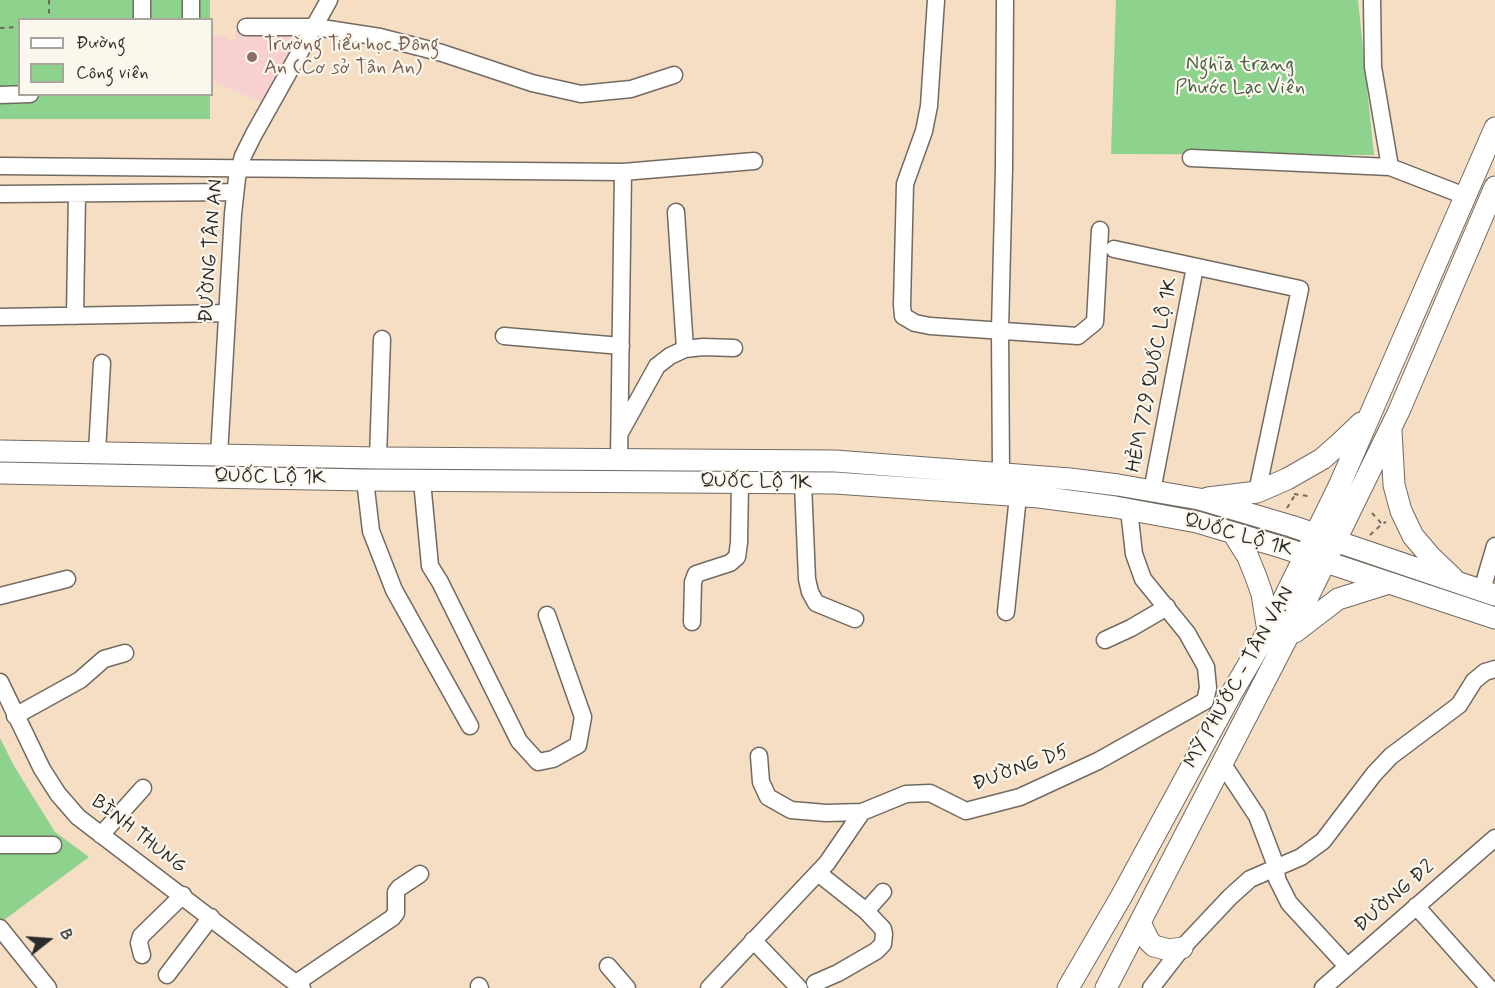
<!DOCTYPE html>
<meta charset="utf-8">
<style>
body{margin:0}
#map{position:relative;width:1495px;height:988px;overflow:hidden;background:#f5dec4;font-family:Mynerve,sans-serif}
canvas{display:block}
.legend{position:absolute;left:18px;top:18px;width:195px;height:78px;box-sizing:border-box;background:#fbf7ec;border:2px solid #a8a59f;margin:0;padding:8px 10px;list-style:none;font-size:18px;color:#2b2b2b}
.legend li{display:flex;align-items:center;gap:12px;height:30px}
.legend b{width:30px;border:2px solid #a8a59f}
.north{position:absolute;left:18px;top:910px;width:60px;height:60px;-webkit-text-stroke:4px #fbf7ec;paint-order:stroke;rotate:73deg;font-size:16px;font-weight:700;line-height:24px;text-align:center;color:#2b2b2b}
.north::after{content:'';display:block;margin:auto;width:21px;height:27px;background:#2b2b2b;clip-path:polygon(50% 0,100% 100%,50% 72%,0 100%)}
</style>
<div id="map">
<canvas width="1495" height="988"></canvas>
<ul class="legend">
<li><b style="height:8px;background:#fff"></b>Đường</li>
<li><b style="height:16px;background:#8dd38d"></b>Công viên</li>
</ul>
<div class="north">B</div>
</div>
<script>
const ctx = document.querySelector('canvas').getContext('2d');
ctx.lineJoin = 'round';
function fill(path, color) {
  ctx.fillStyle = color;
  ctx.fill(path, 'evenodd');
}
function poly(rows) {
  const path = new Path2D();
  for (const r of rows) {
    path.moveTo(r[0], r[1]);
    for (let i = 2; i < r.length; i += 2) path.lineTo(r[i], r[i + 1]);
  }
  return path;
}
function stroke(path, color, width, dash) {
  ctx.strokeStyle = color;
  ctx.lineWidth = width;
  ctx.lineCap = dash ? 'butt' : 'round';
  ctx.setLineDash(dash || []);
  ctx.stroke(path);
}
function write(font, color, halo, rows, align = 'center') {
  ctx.font = font + ' Mynerve,sans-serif';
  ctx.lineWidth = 4.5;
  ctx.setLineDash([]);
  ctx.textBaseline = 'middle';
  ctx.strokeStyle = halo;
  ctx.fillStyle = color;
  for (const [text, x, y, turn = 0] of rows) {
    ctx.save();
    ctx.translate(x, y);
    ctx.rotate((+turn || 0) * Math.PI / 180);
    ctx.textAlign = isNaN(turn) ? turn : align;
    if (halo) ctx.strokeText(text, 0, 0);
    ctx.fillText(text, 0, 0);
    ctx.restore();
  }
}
fill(poly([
 [309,29,264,103,212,81,212,36,227,36,227,41,235,41,236,30]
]), '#f7d0cf');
fill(poly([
 [0,0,210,0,210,19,20,20,20,94,210,95,210,119,0,119],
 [1116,0,1358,0,1374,155,1111,154],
 [0,738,14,766,55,832,89,857,0,923]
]), '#8dd38d');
const minor = poly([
 [142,0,142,20],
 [191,0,191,20],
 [936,0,929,106,924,131,905,184,902,305,903,316,915,323,930,326,1078,336,1095,322,1100,230],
 [1372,0,1373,67,1390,167,1465,196],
 [246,27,315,27,380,37,442,53,532,83,581,94,631,89,674,75],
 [0,95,30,94],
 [1191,158,1390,167],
 [0,166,623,172,754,161],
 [0,194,235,192],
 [676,212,685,349],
 [1114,249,1300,289,1257,492],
 [75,316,77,194],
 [0,317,227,313],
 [504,336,621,346],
 [621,431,657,366,670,356,685,349,703,347,734,348],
 [97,452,102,363],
 [219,455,233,214,237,178,243,156,254,134,329,0],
 [378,458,382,339],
 [619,459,623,172],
 [1001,472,1000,330,1004,168,1005,0],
 [365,480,371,531,394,590,470,726],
 [422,481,430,566,440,582,519,741,538,762,553,759,578,745,583,717,547,615],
 [803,484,807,579,810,592,816,603,855,619],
 [1152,491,1195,267],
 [1482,590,1495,546],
 [0,596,67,579],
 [1006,612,1018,496],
 [692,622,693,582,696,574,730,563,737,557,739,543,740,483],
 [1105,640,1131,628,1167,607],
 [0,682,42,769,58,794,78,817,302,988],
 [15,716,80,680,104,659,125,653],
 [759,756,761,782,768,797,791,810,826,813,862,812],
 [1222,763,1257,816,1276,866,1277,879,1289,903,1347,966],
 [101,835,143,788],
 [0,845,53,845],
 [818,873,866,911,883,892],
 [1416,906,1489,988],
 [0,928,48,988],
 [753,940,799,988],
 [142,955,139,943,141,936,183,895],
 [608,966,627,988],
 [167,975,211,917],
 [296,983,392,918,396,913,396,892,399,888,420,874],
 [815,983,838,973,876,951,883,944,884,934,883,929,866,911],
 [479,986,480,988],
 [709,988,827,863,862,812,906,794,930,793,966,811,1020,797,1098,761,1205,701,1208,688,1206,667,1187,633,1143,579,1134,554,1129,510],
 [1151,988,1182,948,1230,897,1250,879,1301,857,1323,841,1374,774,1391,756,1459,705,1474,681,1485,672,1495,669],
 [1323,988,1495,838]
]);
const major = poly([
 [1391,431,1394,485,1401,511,1413,536,1430,556,1453,578],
 [0,451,378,458,835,461,1070,479,1118,485,1199,499,1291,526,1495,595],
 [0,473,365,480,835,483,1039,497,1115,507,1197,522,1284,548,1495,618],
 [1208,498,1257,492,1287,479,1322,459,1338,445,1361,423],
 [1233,533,1248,557,1256,577,1262,594,1268,631],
 [1295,632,1338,599,1389,583],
 [1140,923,1149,941,1154,946,1169,950,1182,948],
 [1068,988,1121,897,1230,696,1268,631,1340,484,1495,128],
 [1106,988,1303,607,1399,411,1495,187]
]);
stroke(minor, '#726a61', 19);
stroke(major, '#726a61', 23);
stroke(poly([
 [49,0,49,20],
 [0,28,20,27],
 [1294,494,1308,496],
 [1287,508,1295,495],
 [1372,513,1382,524],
 [1370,535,1382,524,1386,522]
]), '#726a61', 2, [4.5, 4.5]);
stroke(minor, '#fff', 16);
stroke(major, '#fff', 21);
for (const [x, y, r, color] of [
 [252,57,6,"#8d6e63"]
]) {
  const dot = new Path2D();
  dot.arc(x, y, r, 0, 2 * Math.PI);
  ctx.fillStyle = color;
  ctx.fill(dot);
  stroke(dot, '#fbf7ec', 2);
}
write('20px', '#785e54', '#fbf7ec', [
 ["Trường Tiểu học Đông",264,46],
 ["An (Cơ sở Tân An)",264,69]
], 'left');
write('20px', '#485d48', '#fbf7ec', [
 ["Nghĩa trang",1240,66],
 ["Phước Lạc Viên",1240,89]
]);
write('20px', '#2b2b2b', '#fbf7ec', [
 ["ĐƯỜNG TÂN AN",212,251,-86],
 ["HẺM 729 QUỐC LỘ 1K",1153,375,-79],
 ["QUỐC LỘ 1K",270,478,1],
 ["QUỐC LỘ 1K",756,483,1],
 ["QUỐC LỘ 1K",1238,536,16],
 ["MỸ PHƯỚC - TÂN VẠN",1240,678,-61],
 ["ĐƯỜNG D5",1021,769,-20],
 ["BÌNH THUNG",138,835,38],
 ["ĐƯỜNG Đ2",1395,897,-41]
]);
</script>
